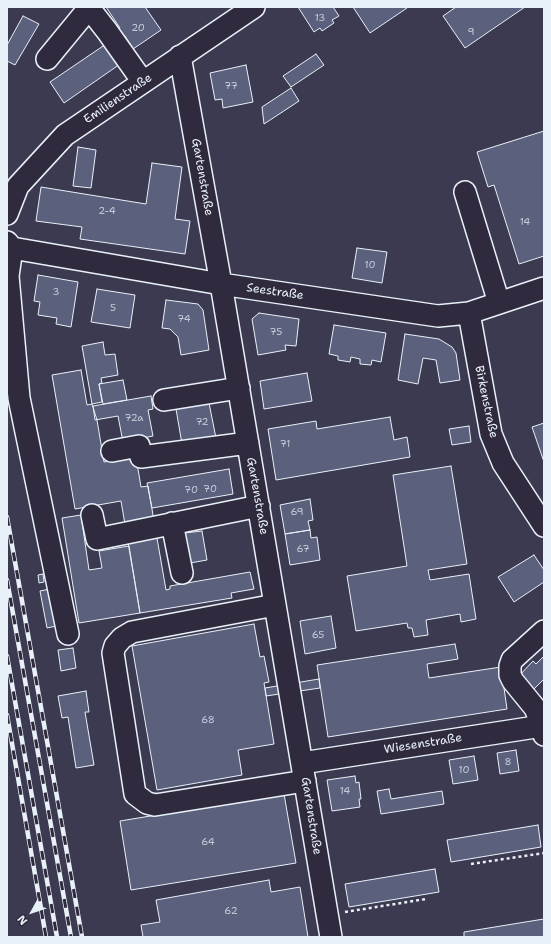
<!DOCTYPE html>
<meta charset="utf-8">
<style>
body{margin:0}
#map{position:relative;width:551px;height:944px;overflow:hidden;background:#3c3a50;font-family:"Shantell Sans",sans-serif}
canvas{display:block}
.frame{position:absolute;inset:0;border:8px solid #e8f1f8;pointer-events:none}
.north{position:absolute;left:12px;top:892px;width:40px;height:40px;-webkit-text-stroke:3px #2f2a3d;paint-order:stroke;rotate:230deg;font-size:11px;font-weight:700;line-height:16px;text-align:center;color:#e8f1f8}
.north::after{content:'';display:block;margin:auto;width:14px;height:18px;background:#e8f1f8;clip-path:polygon(50% 0,100% 100%,50% 72%,0 100%)}
</style>
<div id="map">
<canvas width="551" height="944"></canvas>
<div class="frame"></div>
<div class="north">N</div>
</div>
<script>
const ctx = document.querySelector('canvas').getContext('2d');
ctx.lineJoin = 'round';
function fill(path, color) {
  ctx.fillStyle = color;
  ctx.fill(path, 'evenodd');
}
function poly(rows) {
  const path = new Path2D();
  for (const r of rows) {
    path.moveTo(r[0], r[1]);
    for (let i = 2; i < r.length; i += 2) path.lineTo(r[i], r[i + 1]);
  }
  return path;
}
function stroke(path, color, width, dash) {
  ctx.strokeStyle = color;
  ctx.lineWidth = width;
  ctx.lineCap = dash ? 'butt' : 'round';
  ctx.setLineDash(dash || []);
  ctx.stroke(path);
}
function write(font, color, halo, rows, align = 'center') {
  ctx.font = font + ' "Shantell Sans",sans-serif';
  ctx.lineWidth = 3.5;
  ctx.setLineDash([]);
  ctx.textBaseline = 'middle';
  ctx.strokeStyle = halo;
  ctx.fillStyle = color;
  for (const [text, x, y, turn = 0] of rows) {
    ctx.save();
    ctx.translate(x, y);
    ctx.rotate((+turn || 0) * Math.PI / 180);
    ctx.textAlign = isNaN(turn) ? turn : align;
    if (halo) ctx.strokeText(text, 0, 0);
    ctx.fillText(text, 0, 0);
    ctx.restore();
  }
}
const building = poly([
 [106,7,145,7,161,30,133,49,125,36,123,37,118,30,120,28,106,7],
 [298,7,333,7,339,16,332,20,334,23,322,31,320,28,314,32,298,7],
 [353,7,406,7,407,8,370,33,353,7],
 [456,7,525,7,465,48,443,16,456,7],
 [23,16,39,24,15,65,7,61,7,45,23,16],
 [109,42,123,62,64,103,50,82,109,42],
 [316,54,324,65,291,87,283,76,316,54],
 [246,65,253,102,223,108,222,99,215,100,210,73,246,65],
 [291,88,299,101,264,124,262,107,291,88],
 [544,131,544,256,519,264,494,185,488,187,477,152,544,131],
 [78,147,96,150,91,188,73,186,78,147],
 [152,163,182,167,175,219,190,221,185,254,80,239,82,227,36,221,41,187,146,204,152,163],
 [357,248,387,252,382,283,352,278,357,248],
 [38,275,78,282,71,327,56,324,57,318,38,315,40,302,34,301,38,275],
 [97,289,135,295,130,328,91,322,97,289],
 [166,300,198,304,203,310,209,350,181,355,178,337,170,329,162,328,166,300],
 [259,313,299,319,296,346,285,345,286,350,258,355,252,319,259,313],
 [334,325,386,333,381,362,372,360,371,365,360,364,360,359,351,357,350,362,338,360,338,356,329,354,334,325],
 [405,334,439,339,452,347,456,353,460,380,440,383,436,360,423,358,418,384,398,380,405,334],
 [103,342,105,355,115,354,118,375,101,378,102,383,99,384,102,402,92,404,82,346,103,342],
 [81,370,87,405,92,404,97,420,104,462,136,457,141,487,148,486,166,590,170,589,170,586,250,572,254,589,231,593,232,598,140,613,121,501,75,509,52,375,81,370],
 [307,373,312,401,264,409,260,381,307,373],
 [123,380,127,400,103,404,99,384,123,380],
 [151,396,153,409,148,410,153,436,123,442,118,416,95,420,93,406,151,396],
 [209,403,216,438,182,444,176,409,209,403],
 [390,417,394,440,407,437,410,457,276,480,268,429,316,421,317,429,390,417],
 [544,423,544,462,532,427,544,423],
 [469,426,471,442,452,445,449,429,469,426],
 [451,466,467,564,428,570,430,580,469,574,476,619,461,622,460,614,426,620,428,635,414,637,412,628,408,628,407,623,356,631,347,576,407,566,393,475,451,466],
 [229,469,233,494,152,508,147,483,229,469],
 [310,499,313,520,308,521,310,530,285,534,280,505,310,499],
 [81,515,89,570,102,568,99,551,129,546,140,613,79,623,62,518,81,515],
 [310,530,311,538,317,537,320,560,290,565,285,534,310,530],
 [202,531,207,560,190,563,185,533,202,531],
 [534,555,544,570,544,582,514,602,498,577,534,555],
 [43,574,44,582,39,583,38,575,43,574],
 [55,588,61,625,47,628,40,591,55,588],
 [331,616,336,648,305,654,300,621,331,616],
 [254,624,260,657,264,656,269,682,264,683,274,744,238,750,242,775,157,790,132,646,254,624],
 [455,644,458,659,427,664,429,678,501,667,507,709,328,737,317,665,455,644],
 [73,648,76,668,61,671,58,650,73,648],
 [544,656,544,679,531,692,517,678,533,661,536,664,544,656],
 [319,679,320,688,266,696,265,688,319,679],
 [86,691,89,712,85,712,94,765,76,768,68,717,62,718,58,696,86,691],
 [516,750,519,771,500,774,497,753,516,750],
 [474,756,478,780,453,784,449,760,474,756],
 [355,776,356,783,359,782,361,799,359,799,360,807,332,811,327,780,355,776],
 [389,789,391,799,442,791,444,804,381,814,377,791,389,789],
 [284,794,296,863,131,890,120,821,284,794],
 [538,825,541,847,451,862,447,840,538,825],
 [435,869,439,892,349,907,345,884,435,869],
 [269,880,271,892,300,887,308,937,143,937,141,925,160,922,156,900,269,880],
 [544,919,544,937,464,937,464,932,544,919]
]);
fill(building, '#5b607d');
stroke(building, '#e8f1f8', 1);
const minor = poly([
 [180,56,221,284,331,937],
 [47,59,89,8,107,31,143,82],
 [465,192,499,303],
 [7,214,18,186,65,135,254,7],
 [7,242,12,248,221,284,438,316,469,313,544,288],
 [12,248,8,276,19,398,68,634],
 [469,313,491,434,503,463,544,526],
 [164,400,239,388],
 [112,451,139,446,141,457,248,443],
 [92,515,97,539,259,506],
 [172,523,182,573],
 [275,605,132,632,122,638,115,646,113,653,135,794,147,803,155,805,305,781],
 [544,631,512,660,510,666,510,675,513,681,535,708,542,726,544,735],
 [302,763,542,726,544,724]
]);
stroke(minor, '#e8f1f8', 24);
stroke(poly([
 [471,864,544,853],
 [345,912,426,899]
]), '#e8f1f8', 2.5, [3, 3]);
stroke(minor, '#2f2a3d', 21);
const rail = poly([
 [7,517,82,937],
 [7,580,71,937],
 [7,656,57,937],
 [7,715,46,937]
]);
stroke(rail, '#e8f1f8', 4.5);
stroke(rail, '#2f2a3d', 3, [9]);
write('10px', '#c5cdd9', null, [
 ["13",320,18],
 ["20",138,28],
 ["9",471,32],
 ["77",231,86],
 ["2-4",107,211],
 ["14",525,222],
 ["10",370,265],
 ["3",56,292],
 ["5",113,308],
 ["74",184,319],
 ["75",276,332],
 ["72a",134,418],
 ["72",202,422],
 ["71",285,444],
 ["70",210,489],
 ["70",191,490],
 ["69",297,512],
 ["67",303,549],
 ["65",318,635],
 ["68",208,720],
 ["8",508,762],
 ["10",464,770],
 ["14",345,791],
 ["64",208,842],
 ["62",231,911]
]);
write('12px', '#e8f1f8', '#2f2a3d', [
 ["Emilienstraße",118,99,-34],
 ["Gartenstraße",202,177,80],
 ["Seestraße",275,292,8],
 ["Birkenstraße",486,402,78],
 ["Gartenstraße",257,496,80],
 ["Wiesenstraße",423,744,-9],
 ["Gartenstraße",311,816,81]
]);
</script>
